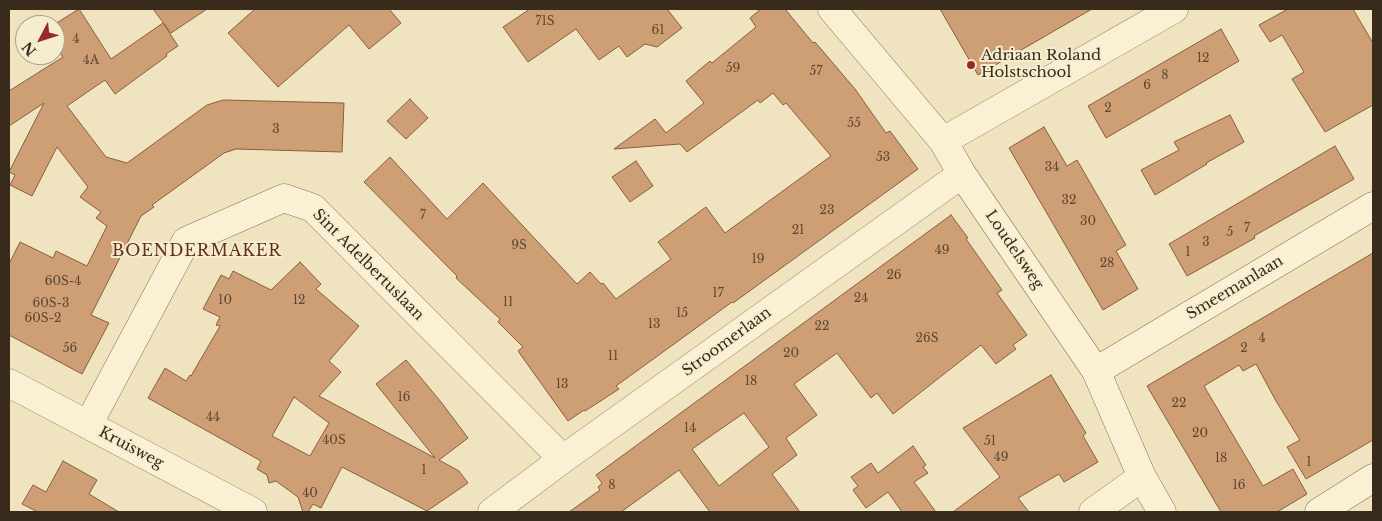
<!DOCTYPE html>
<style>
body{margin:0}
#map{position:relative;width:1382px;height:521px;overflow:hidden;background:#efe3c0;font-family:"Libre Baskerville",serif}
canvas{display:block}
.frame{position:absolute;inset:0;border:10px solid #382b1c;pointer-events:none}
.north{position:absolute;left:15px;top:15px;width:50px;height:50px;box-sizing:border-box;background:#f6edd0;border:1px solid #aa9f88;border-radius:50%;rotate:230deg;font-size:14px;font-weight:700;line-height:20px;text-align:center;color:#382b1c}
.north::after{content:'';display:block;margin:auto;width:18px;height:22px;background:#992a26;clip-path:polygon(50% 0,100% 100%,50% 72%,0 100%)}
</style>
<div id="map">
<canvas width="1382" height="521"></canvas>
<div class="frame"></div>
<div class="north">N</div>
</div>
<script>
const ctx = document.querySelector('canvas').getContext('2d');
ctx.lineJoin = 'round';
function fill(path, color) {
  ctx.fillStyle = color;
  ctx.fill(path, 'evenodd');
}
function poly(rows) {
  const path = new Path2D();
  for (const r of rows) {
    path.moveTo(r[0], r[1]);
    for (let i = 2; i < r.length; i += 2) path.lineTo(r[i], r[i + 1]);
  }
  return path;
}
function stroke(path, color, width, dash) {
  ctx.strokeStyle = color;
  ctx.lineWidth = width;
  ctx.lineCap = dash ? 'butt' : 'round';
  ctx.setLineDash(dash || []);
  ctx.stroke(path);
}
function write(font, color, halo, rows, align = 'center') {
  ctx.font = font + ' "Libre Baskerville",serif';
  ctx.lineWidth = 4;
  ctx.setLineDash([]);
  ctx.textBaseline = 'middle';
  ctx.strokeStyle = halo;
  ctx.fillStyle = color;
  for (const [text, x, y, turn = 0] of rows) {
    ctx.save();
    ctx.translate(x, y);
    ctx.rotate((+turn || 0) * Math.PI / 180);
    ctx.textAlign = isNaN(turn) ? turn : align;
    if (halo) ctx.strokeText(text, 0, 0);
    ctx.fillText(text, 0, 0);
    ctx.restore();
  }
}
const building = poly([
 [79,9,111,59,163,23,178,46,166,54,167,56,115,94,105,80,67,106,106,157,127,163,207,105,223,100,344,103,342,152,236,149,224,153,152,205,154,207,141,216,91,315,109,323,82,374,9,335,9,264,20,242,53,258,56,251,87,266,107,226,96,218,101,212,80,197,88,187,57,147,32,196,10,185,15,175,9,172,44,103,9,126,9,91,63,57,55,45,55,24,79,9],
 [153,9,207,9,171,33,153,9],
 [255,9,389,9,401,23,369,49,349,25,278,87,228,33,255,9],
 [530,9,667,9,682,28,657,47,645,44,627,57,619,46,599,60,576,29,528,62,503,27,530,9],
 [761,9,785,9,813,43,815,42,855,89,886,133,890,131,918,169,762,282,733,303,732,302,616,386,619,389,585,411,584,410,568,421,518,351,523,347,498,322,500,319,456,278,457,276,364,182,390,157,447,219,483,183,577,284,590,272,601,284,603,283,616,299,671,259,658,242,706,207,725,233,831,156,786,103,783,105,773,93,760,103,758,100,687,152,680,144,614,149,655,119,666,133,704,103,686,81,710,61,712,63,756,27,750,18,761,9],
 [940,9,1092,9,978,75,940,9],
 [1288,9,1353,9,1373,43,1373,105,1325,132,1292,79,1304,72,1282,35,1270,42,1259,25,1288,9],
 [1221,29,1239,61,1106,138,1088,106,1221,29],
 [410,99,428,118,406,139,387,121,410,99],
 [1230,115,1244,142,1206,163,1207,164,1155,195,1141,170,1179,150,1174,142,1230,115],
 [1044,127,1067,166,1077,160,1126,245,1116,251,1138,289,1103,310,1009,148,1044,127],
 [1335,146,1354,179,1254,236,1255,238,1187,276,1169,244,1335,146],
 [636,161,653,186,630,202,612,177,636,161],
 [951,215,968,238,966,239,1002,290,997,293,1027,335,1013,345,1016,349,996,364,981,345,893,414,877,393,871,398,837,353,794,384,817,415,786,438,797,455,772,474,800,512,710,512,679,470,621,512,569,512,600,490,598,487,602,483,596,475,951,215],
 [744,413,769,447,719,486,692,449,744,413],
 [1373,253,1373,440,1306,479,1287,447,1300,440,1276,401,1256,364,1243,371,1239,365,1204,386,1263,486,1293,469,1307,494,1277,512,1221,512,1147,386,1373,253],
 [300,262,321,284,316,289,359,326,329,361,341,372,319,396,435,458,376,384,406,360,441,402,468,438,439,460,459,471,468,483,427,511,342,467,321,508,313,504,308,512,303,512,298,497,276,481,269,483,267,475,257,469,261,461,148,398,165,368,186,381,190,375,191,376,220,326,216,325,220,317,203,309,221,275,229,279,233,271,271,290,300,262],
 [294,397,329,423,310,456,272,436,294,397],
 [1051,375,1086,433,1083,436,1098,462,1064,482,1059,474,1018,498,1029,512,953,512,1000,477,963,428,1051,375],
 [913,446,926,465,923,467,928,473,914,482,936,512,902,512,888,492,866,508,853,490,858,486,851,477,871,463,878,473,913,446],
 [63,461,97,480,89,494,119,512,38,512,22,504,33,485,46,492,63,461]
]);
fill(building, '#ce9e75');
stroke(building, '#885e3d', 1);
const minor = poly([
 [832,9,943,141,962,174,1096,371,1142,477,1162,512],
 [943,141,1174,9],
 [1096,371,1373,206],
 [9,383,253,512],
 [88,425,186,241,284,198,313,208,563,459],
 [492,512,563,459,962,174],
 [1093,512,1142,477],
 [1319,512,1373,478]
]);
stroke(minor, '#897457', 29);
stroke(minor, '#faf0d3', 28);
for (const [x, y, r, color] of [
 [971,65,5,"#992a26"]
]) {
  const dot = new Path2D();
  dot.arc(x, y, r, 0, 2 * Math.PI);
  ctx.fillStyle = color;
  ctx.fill(dot);
  stroke(dot, '#f6edd0', 2);
}
write('12px', '#5e4832', null, [
 ["71S",545,22],
 ["61",658,31],
 ["4",76,40],
 ["12",1203,59],
 ["4A",91,61],
 ["59",733,69],
 ["57",816,72],
 ["8",1165,76],
 ["6",1147,86],
 ["2",1108,109],
 ["55",854,124],
 ["3",276,130],
 ["53",883,158],
 ["34",1052,168],
 ["32",1069,201],
 ["23",827,211],
 ["7",423,216],
 ["30",1088,222],
 ["7",1247,229],
 ["21",798,231],
 ["5",1230,233],
 ["3",1206,243],
 ["9S",519,246],
 ["49",942,251],
 ["1",1188,253],
 ["19",758,260],
 ["28",1107,264],
 ["26",894,276],
 ["60S-4",63,282],
 ["17",718,294],
 ["24",861,299],
 ["10",225,301],
 ["12",299,301],
 ["11",508,303],
 ["60S-3",51,304],
 ["15",682,314],
 ["60S-2",43,319],
 ["13",654,325],
 ["22",822,327],
 ["26S",927,339],
 ["4",1262,339],
 ["56",70,349],
 ["2",1244,349],
 ["20",791,354],
 ["11",613,357],
 ["18",751,382],
 ["13",562,385],
 ["16",404,398],
 ["22",1179,404],
 ["44",213,418],
 ["14",690,429],
 ["20",1200,434],
 ["40S",334,441],
 ["51",990,442],
 ["49",1001,458],
 ["18",1221,459],
 ["1",1309,463],
 ["1",424,471],
 ["8",612,486],
 ["16",1239,486],
 ["40",310,494]
]);
write('15px', '#382b1c', '#f6edd0', [
 ["Adriaan Roland",981,56],
 ["Holstschool",981,73]
], 'left');
write('15px', '#382b1c', '#f6edd0', [
 ["Loudelsweg",1014,250,56],
 ["Sint Adelbertuslaan",368,265,45],
 ["Smeemanlaan",1235,288,-31],
 ["Stroomerlaan",727,342,-36],
 ["Kruisweg",131,448,28]
]);
ctx.letterSpacing = '1px';
write('16px', '#652e1a', '#f6edd0', [
 ["BOENDERMAKER",197,251]
]);
ctx.letterSpacing = '0px';
</script>
